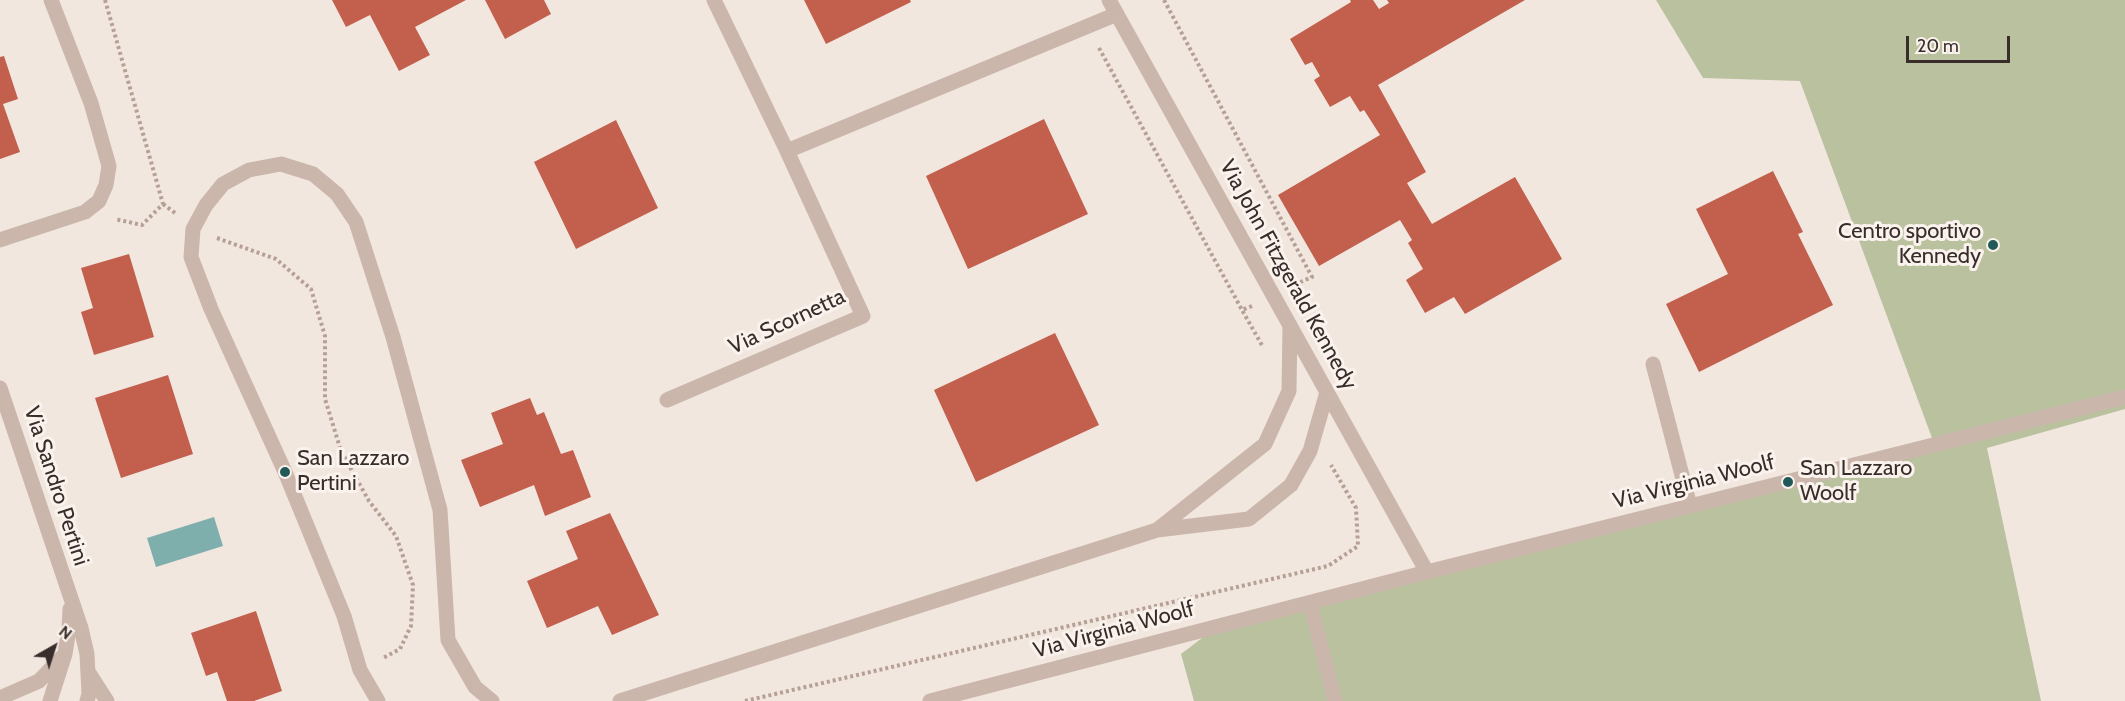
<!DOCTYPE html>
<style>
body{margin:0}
#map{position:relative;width:2125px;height:701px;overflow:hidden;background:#f2e7df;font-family:Cabin,sans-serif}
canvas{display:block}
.north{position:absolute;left:24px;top:617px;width:60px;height:60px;-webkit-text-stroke:4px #faf2ec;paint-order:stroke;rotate:39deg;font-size:16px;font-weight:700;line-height:24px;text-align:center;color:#382d2a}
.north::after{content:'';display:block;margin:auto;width:21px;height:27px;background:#382d2a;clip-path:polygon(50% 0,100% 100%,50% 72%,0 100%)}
.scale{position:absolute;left:1906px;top:36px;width:104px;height:27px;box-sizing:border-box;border:3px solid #382d2a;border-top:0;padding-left:8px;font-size:18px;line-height:21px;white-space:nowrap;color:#382d2a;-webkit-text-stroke:4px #faf2ec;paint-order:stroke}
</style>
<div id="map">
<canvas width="2125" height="701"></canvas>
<div class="north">N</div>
<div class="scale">20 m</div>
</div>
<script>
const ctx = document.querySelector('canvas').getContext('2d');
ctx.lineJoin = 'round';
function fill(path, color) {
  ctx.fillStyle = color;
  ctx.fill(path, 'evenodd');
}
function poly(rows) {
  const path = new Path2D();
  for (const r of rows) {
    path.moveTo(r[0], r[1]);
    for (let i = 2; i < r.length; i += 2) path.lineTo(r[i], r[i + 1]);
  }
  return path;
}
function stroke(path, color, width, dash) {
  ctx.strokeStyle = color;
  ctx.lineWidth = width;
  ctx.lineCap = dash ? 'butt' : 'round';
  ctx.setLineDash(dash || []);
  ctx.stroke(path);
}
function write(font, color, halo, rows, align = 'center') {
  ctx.font = font + ' Cabin,sans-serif';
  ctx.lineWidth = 6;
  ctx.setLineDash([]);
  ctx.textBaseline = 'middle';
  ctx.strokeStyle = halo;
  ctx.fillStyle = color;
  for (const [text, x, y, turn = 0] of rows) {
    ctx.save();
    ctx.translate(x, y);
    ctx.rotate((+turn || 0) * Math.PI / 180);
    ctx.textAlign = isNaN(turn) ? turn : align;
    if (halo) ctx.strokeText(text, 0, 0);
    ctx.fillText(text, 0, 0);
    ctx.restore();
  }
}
fill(poly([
 [1656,0,2125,0,2125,409,1987,448,2041,701,1194,701,1181,654,1231,616,1932,438,1800,81,1703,78]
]), '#b9c19f');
fill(poly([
 [214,517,223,546,156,567,147,538]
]), '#7fafac');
fill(poly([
 [332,0,466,0,415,27,430,55,399,71,370,15,346,27],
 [485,0,544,0,551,14,505,39],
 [804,0,910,0,911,2,826,44],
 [1350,0,1373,0,1379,9,1389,3,1387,0,1525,0,1378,85,1426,172,1407,183,1432,224,1515,177,1562,259,1465,314,1454,297,1425,313,1406,280,1423,269,1408,243,1412,240,1400,220,1319,266,1278,195,1380,135,1364,110,1360,112,1350,96,1330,107,1314,80,1320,76,1312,62,1305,65,1290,39,1351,2],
 [4,56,18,99,3,104,20,152,0,159,0,57],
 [1044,119,1088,214,968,269,926,176],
 [616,120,658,208,576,249,534,162],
 [1773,171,1803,232,1798,234,1833,305,1699,372,1666,304,1728,274,1696,209],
 [129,254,154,337,94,355,81,312,93,308,81,268],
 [1055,333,1099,425,976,482,934,390],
 [168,375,193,454,121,478,95,398],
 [530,398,537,415,544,412,561,454,573,450,591,497,545,516,534,485,480,507,461,460,503,444,491,413],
 [610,513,659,615,612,635,598,606,547,628,527,581,578,559,566,531],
 [256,611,282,691,254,701,227,701,217,672,206,676,191,633]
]), '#c25f4d');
stroke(poly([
 [105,0,163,204,142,225,115,219],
 [1164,0,1312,277,1296,284],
 [1099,48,1242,310],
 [163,204,175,213],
 [217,238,276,259,311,289,325,336,325,399,341,451,369,501,396,536,413,585,411,626,400,649,383,658],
 [1252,306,1242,310,1263,347],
 [745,701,1328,566,1358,546,1356,508,1331,465]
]), '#b6a095', 4, [3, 3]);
stroke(poly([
 [714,0,787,151,1117,14],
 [1109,0,1427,572],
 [0,240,85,212,99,201,106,185,109,166,91,103,51,0],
 [1653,364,1690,506],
 [0,388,81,628,87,654,89,694,87,701],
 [667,400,863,316,787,151],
 [1158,529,1265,444,1289,391,1290,325],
 [1310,603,1335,701],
 [89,673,107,701],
 [0,698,39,681,61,658],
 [50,701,65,654,69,629,70,609],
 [378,701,360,670,344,616,285,472,211,309,191,257,193,229,206,205,223,184,249,170,281,164,313,174,337,194,356,222,393,337,440,510,448,640,475,687,492,701],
 [620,701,1157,530,1249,519,1291,485,1310,451,1327,392],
 [930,701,1427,572,2125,397]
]), '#cab6ab', 15);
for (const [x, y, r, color] of [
 [1993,245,6,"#205957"],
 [285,472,6,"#205957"],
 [1788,482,6,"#205957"]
]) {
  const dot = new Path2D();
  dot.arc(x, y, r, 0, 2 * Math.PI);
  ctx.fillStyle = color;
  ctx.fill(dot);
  stroke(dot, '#faf2ec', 2);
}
write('22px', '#382d2a', '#faf2ec', [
 ["Centro sportivo",1981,232,"right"],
 ["Kennedy",1981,257,"right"],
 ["San Lazzaro",297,459],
 ["Pertini",297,484],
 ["San Lazzaro",1800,469],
 ["Woolf",1800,494]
], 'left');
write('22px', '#382d2a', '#faf2ec', [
 ["Via John Fitzgerald Kennedy",1288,275,61],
 ["Via Scornetta",787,322,-25],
 ["Via Virginia Woolf",1694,482,-14],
 ["Via Sandro Pertini",56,486,72],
 ["Via Virginia Woolf",1114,630,-15]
]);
</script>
